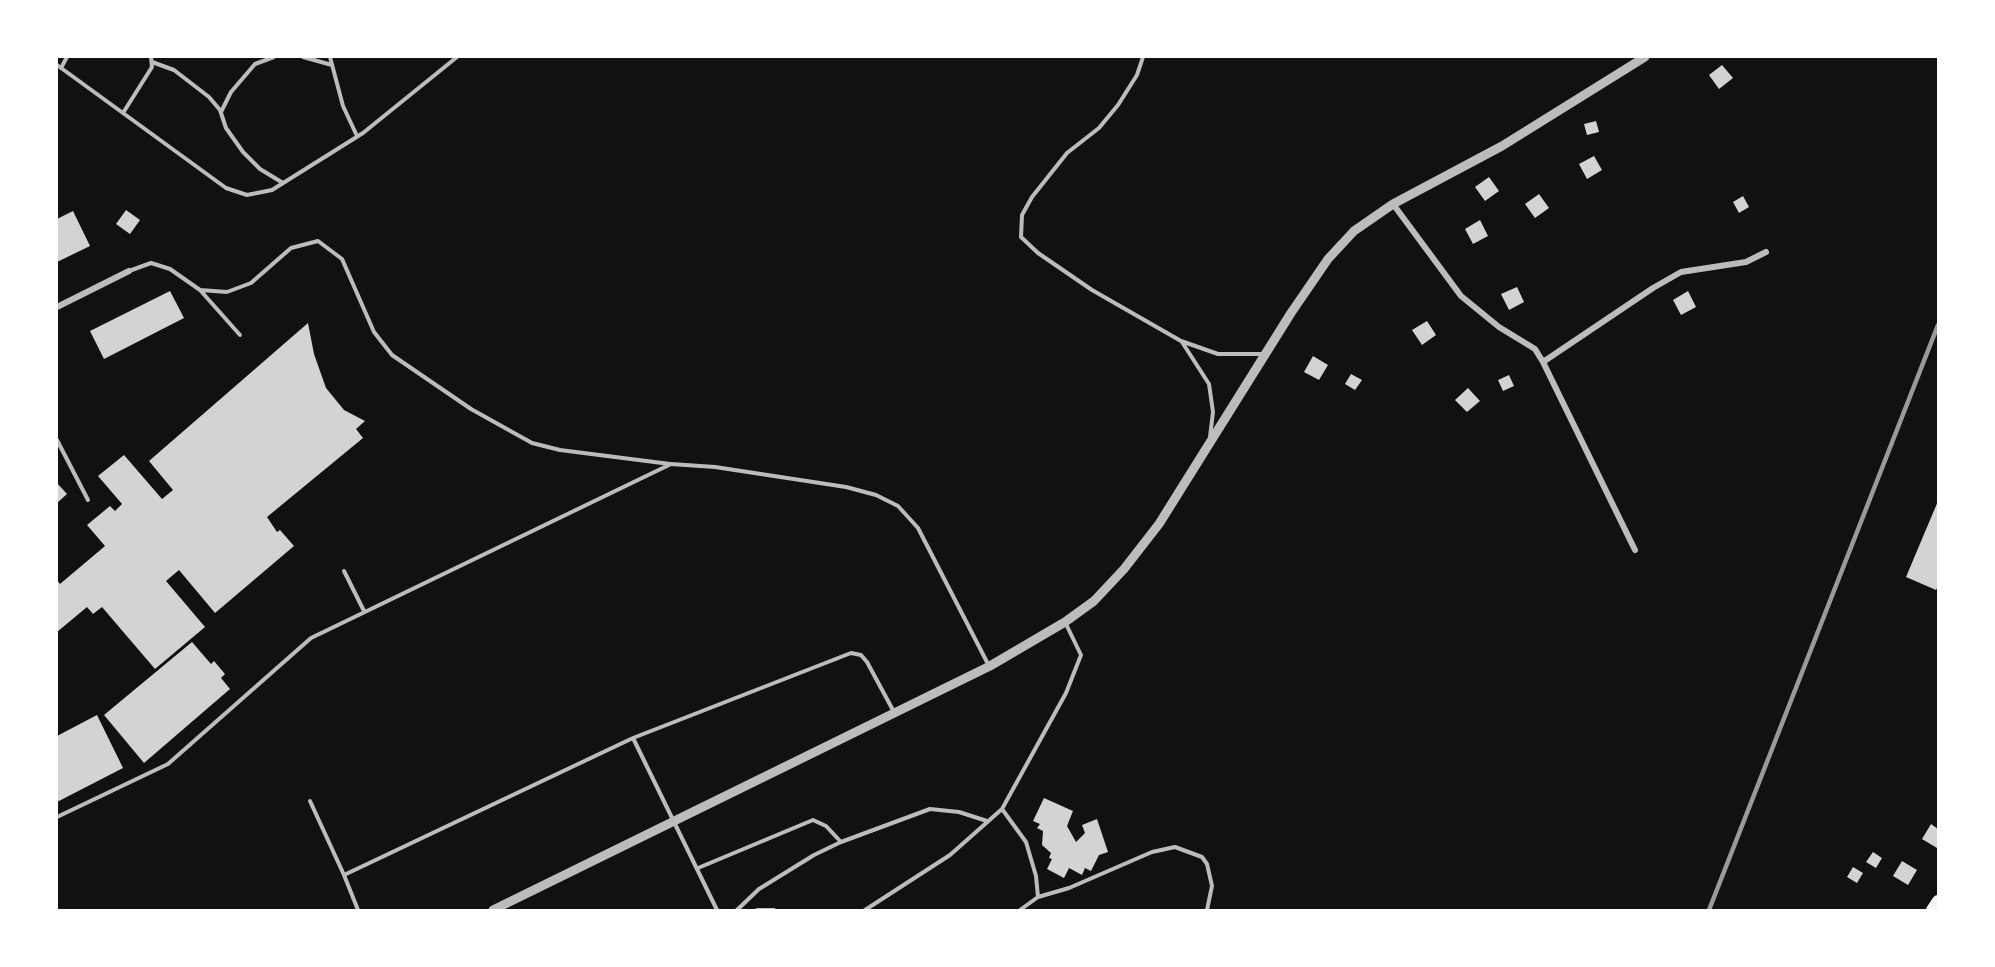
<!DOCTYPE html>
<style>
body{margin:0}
#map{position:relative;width:1995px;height:967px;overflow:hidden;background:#111;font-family:Cabin,sans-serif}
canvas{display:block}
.frame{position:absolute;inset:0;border:58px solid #fff;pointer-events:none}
</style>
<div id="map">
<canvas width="1995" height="967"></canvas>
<div class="frame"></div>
</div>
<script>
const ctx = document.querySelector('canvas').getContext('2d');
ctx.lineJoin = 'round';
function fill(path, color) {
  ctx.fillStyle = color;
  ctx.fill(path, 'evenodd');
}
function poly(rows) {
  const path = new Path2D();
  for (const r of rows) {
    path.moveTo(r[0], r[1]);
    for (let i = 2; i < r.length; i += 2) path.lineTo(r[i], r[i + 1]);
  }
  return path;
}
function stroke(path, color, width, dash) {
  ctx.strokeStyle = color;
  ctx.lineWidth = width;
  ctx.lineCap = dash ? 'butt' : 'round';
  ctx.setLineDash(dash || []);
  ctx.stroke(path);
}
fill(poly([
 [1722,65,1733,78,1719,89,1709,75],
 [1596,121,1599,132,1587,135,1584,124],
 [1594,156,1602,170,1587,179,1579,164],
 [1489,177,1499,191,1485,201,1475,187],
 [1539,194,1549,208,1535,218,1525,204],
 [1743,196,1749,207,1739,213,1733,202],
 [126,210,140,220,130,234,116,224],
 [73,211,90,246,57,262,57,219],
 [1480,220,1488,236,1473,244,1465,229],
 [1517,287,1524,302,1509,310,1501,294],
 [170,291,184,318,104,359,90,331],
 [1688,291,1696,307,1681,315,1673,300],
 [1427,321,1436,335,1422,345,1412,330],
 [308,323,314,354,326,388,344,410,365,421,356,429,363,438,267,517,277,532,280,530,294,546,215,613,179,570,166,581,205,627,155,669,102,607,93,614,87,607,57,632,57,580,60,584,105,546,87,525,110,506,115,511,122,504,98,476,124,455,162,499,173,490,149,461],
 [1313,356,1328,365,1319,380,1304,372],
 [1351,374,1362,380,1355,390,1345,384],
 [1509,375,1514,386,1503,391,1498,380],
 [1468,388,1480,401,1467,412,1455,400],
 [57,483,67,494,57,503],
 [1938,501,1938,586,1936,590,1906,577],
 [192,642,211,664,214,661,225,674,221,678,230,689,144,763,104,715],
 [97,715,123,768,57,802,57,736],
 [1044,798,1073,811,1067,826,1076,842,1085,833,1082,825,1097,819,1108,852,1099,855,1091,871,1085,868,1082,875,1069,868,1064,878,1047,869,1052,859,1049,858,1051,853,1042,845,1043,831,1037,828,1040,824,1033,821],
 [1931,824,1938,829,1937,848,1922,839],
 [1873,852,1882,858,1876,868,1866,862],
 [1902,861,1917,870,1908,885,1893,876],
 [1853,867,1863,873,1857,883,1847,877]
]), '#d3d3d3');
stroke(poly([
 [303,57,332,65],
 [330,57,343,106,357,136],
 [1143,57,1137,75,1118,105,1099,128,1067,153,1032,197,1022,215,1021,237,1038,253,1092,290,1181,341,1218,354,1265,354],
 [152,62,174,70,209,97,220,110,226,128,243,152,260,169,283,183],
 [57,65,226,188,247,195,272,190,363,133,457,57],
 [61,68,67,57],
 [221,112,231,92,255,64,274,57],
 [123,113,152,67,151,57],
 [129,271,151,263,170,269,200,290,240,335],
 [200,290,227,292,251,283,291,248,318,241,342,259,374,332,392,355,471,409,532,443,560,450,670,464],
 [1182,342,1209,384,1213,412,1210,437],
 [57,440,88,500],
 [344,571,364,611],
 [633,738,717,910],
 [310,801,344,875],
 [1002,809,1026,842,1036,876,1038,897],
 [57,817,168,764,311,638,671,464,715,467,846,487,876,495,898,506,918,528,989,666],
 [698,868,813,820,826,826,841,842,930,809,959,812,987,821],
 [358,910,344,875,633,738,851,653,861,655,867,662,894,712],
 [737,910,759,889,814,855,841,842],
 [757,910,774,910],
 [865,910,950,855,1002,809,1066,693,1081,655,1065,622],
 [1020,910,1038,897,1069,888,1152,852,1175,847,1202,857,1207,864,1212,886,1207,910]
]), '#bcbcbc', 4);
stroke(poly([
 [1393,204,1461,296,1499,327,1535,349,1543,362,1635,550],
 [57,307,129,271],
 [1543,362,1653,288,1681,272,1746,262,1766,252]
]), '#bcbcbc', 6);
stroke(poly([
 [493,910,990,666,1065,622,1094,601,1124,569,1159,524,1291,313,1328,259,1354,231,1393,204,1502,146,1645,57]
]), '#bcbcbc', 9);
stroke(poly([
 [1932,910,1938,901]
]), '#f5f5f5', 12);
stroke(poly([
 [1709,910,1938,325]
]), '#9a9a9a', 4.5);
</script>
